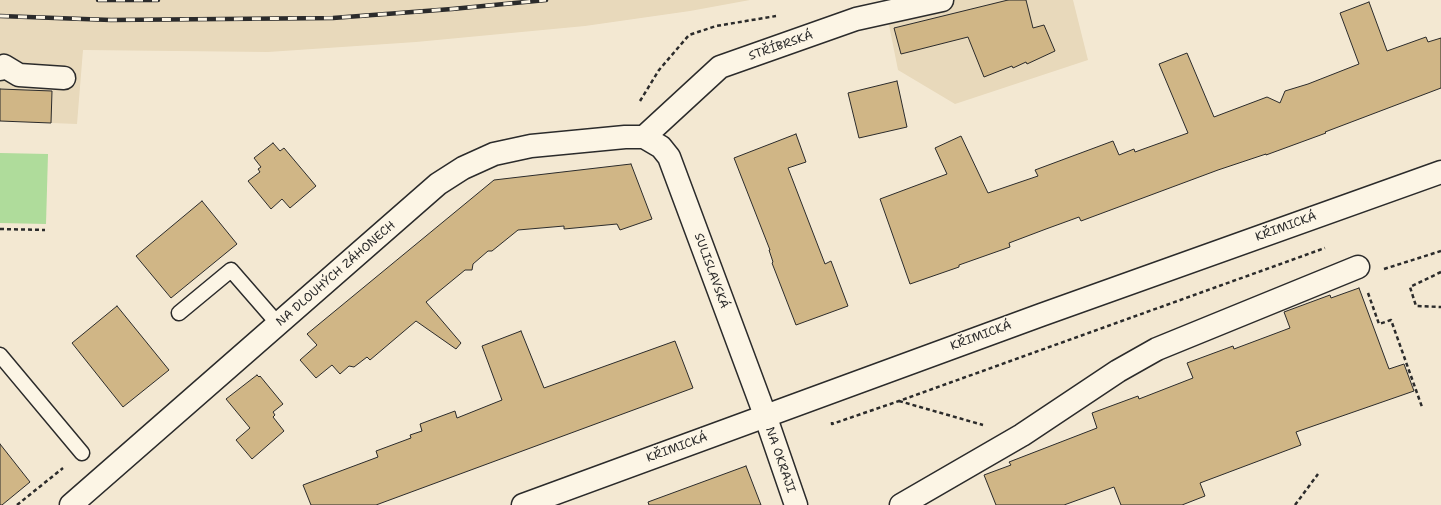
<!DOCTYPE html>
<meta charset="utf-8">
<style>
body{margin:0}
canvas{display:block;background:#f3e8d2}
</style>
<canvas width="1441" height="505"></canvas>
<script>
const ctx = document.querySelector('canvas').getContext('2d');
ctx.lineJoin = 'round';
function fill(path, color) {
  ctx.fillStyle = color;
  ctx.fill(path, 'evenodd');
}
function poly(rows) {
  const path = new Path2D();
  for (const r of rows) {
    path.moveTo(r[0], r[1]);
    for (let i = 2; i < r.length; i += 2) path.lineTo(r[i], r[i + 1]);
  }
  return path;
}
function stroke(path, color, width, dash) {
  ctx.strokeStyle = color;
  ctx.lineWidth = width;
  ctx.lineCap = dash ? 'butt' : 'round';
  ctx.setLineDash(dash || []);
  ctx.stroke(path);
}
function write(font, color, halo, rows, align = 'center') {
  ctx.font = font + ' "Shantell Sans",sans-serif';
  ctx.lineWidth = 3;
  ctx.setLineDash([]);
  ctx.textBaseline = 'middle';
  ctx.strokeStyle = halo;
  ctx.fillStyle = color;
  for (const [text, x, y, turn = 0] of rows) {
    ctx.save();
    ctx.translate(x, y);
    ctx.rotate((+turn || 0) * Math.PI / 180);
    ctx.textAlign = isNaN(turn) ? turn : align;
    if (halo) ctx.strokeText(text, 0, 0);
    ctx.fillText(text, 0, 0);
    ctx.restore();
  }
}
fill(poly([
 [0,0,750,0,690,11,585,26,416,42,268,52,83,50,77,124,0,121],
 [884,0,1073,0,1088,60,955,104,898,70]
]), '#e8d9bb');
fill(poly([
 [0,153,48,154,46,224,0,223]
]), '#afdc9b');
const building = poly([
 [1008,0,1026,0,1033,28,1044,25,1055,51,1027,64,1026,62,1013,68,1012,66,984,77,968,37,901,54,894,28,1008,0],
 [1369,2,1387,51,1426,37,1428,42,1441,38,1441,88,1325,132,1326,133,1266,155,1266,154,1218,170,1081,221,1079,217,1046,229,1009,243,1010,247,959,265,959,267,910,284,880,199,947,174,935,148,961,136,988,193,1038,176,1035,170,1113,141,1119,155,1134,149,1135,152,1188,133,1159,64,1187,53,1214,117,1267,97,1280,103,1285,91,1308,84,1359,64,1340,13,1369,2],
 [897,81,907,127,859,138,848,93,897,81],
 [0,89,52,91,51,123,0,121,0,89],
 [796,134,806,162,788,168,825,264,831,261,848,306,796,325,772,263,773,262,769,250,770,250,734,158,796,134],
 [273,143,280,151,284,148,316,186,290,208,282,199,271,209,248,181,260,172,258,169,261,167,254,158,273,143],
 [631,164,652,219,620,230,617,224,564,229,564,226,518,230,492,251,488,251,473,264,472,270,465,270,426,302,461,343,456,349,416,321,370,360,367,357,354,367,349,366,340,374,332,365,316,378,300,360,317,345,307,334,494,180,631,164],
 [202,201,237,244,171,298,136,256,202,201],
 [1359,288,1389,369,1404,364,1414,391,1296,432,1301,445,1200,483,1205,496,1182,505,1121,505,1114,487,1064,505,996,505,984,475,1011,465,1009,462,1097,428,1092,413,1138,396,1139,399,1193,378,1187,363,1233,346,1234,349,1290,328,1284,312,1330,295,1331,298,1359,288],
 [117,306,169,370,123,407,72,343,117,306],
 [521,331,544,388,675,341,693,388,376,505,311,505,303,485,378,457,376,451,411,438,410,435,422,431,420,424,455,411,457,418,502,400,482,346,521,331],
 [257,375,259,377,260,376,283,404,273,412,275,415,273,417,284,431,252,459,236,440,250,428,226,399,257,375],
 [0,444,30,482,2,505,0,505,0,444],
 [746,466,761,505,649,505,648,502,746,466]
]);
fill(building, '#d0b686');
stroke(building, '#2b2b2b', 1);
const lane = poly([
 [179,313,231,270,278,324],
 [0,355,82,453]
]);
const street = poly([
 [0,69,4,66,19,75,64,78],
 [644,137,720,67,856,19,942,0],
 [71,505,438,184,463,168,494,154,531,146,625,137,644,137,661,147,669,157,765,415,796,505],
 [901,505,1022,435,1118,371,1157,349,1358,267]
]);
const secondary = poly([
 [523,505,1041,315,1441,172]
]);
stroke(lane, '#2b2b2b', 17);
stroke(street, '#2b2b2b', 25);
stroke(secondary, '#2b2b2b', 25);
stroke(poly([
 [640,101,659,70,689,35,716,26,776,16],
 [0,229,45,230],
 [1384,269,1441,251],
 [1441,272,1410,287,1416,306,1441,307],
 [1368,293,1379,324,1391,320,1422,407],
 [899,401,983,425],
 [832,422,832,424,899,401,1325,248],
 [17,505,63,468],
 [1295,505,1318,474]
]), '#2b2b2b', 2.5, [4, 3]);
stroke(lane, '#fcf5e5', 14);
stroke(street, '#fcf5e5', 22);
stroke(secondary, '#fcf5e5', 22);
const rail = poly([
 [98,0,158,0],
 [0,16,111,20,333,18,452,9,546,0]
]);
stroke(rail, '#2b2b2b', 4.5);
stroke(rail, '#fcf5e5', 3, [9]);
write('12px', '#2b2b2b', '#fcf5e5', [
 ["STŘÍBRSKÁ",781,46,-19],
 ["KŘIMICKÁ",1286,227,-20],
 ["SULISLAVSKÁ",711,271,70],
 ["NA DLOUHÝCH ZÁHONECH",336,274,-41],
 ["KŘIMICKÁ",981,336,-20],
 ["KŘIMICKÁ",677,448,-20],
 ["NA OKRAJI",780,460,71]
]);
</script>
